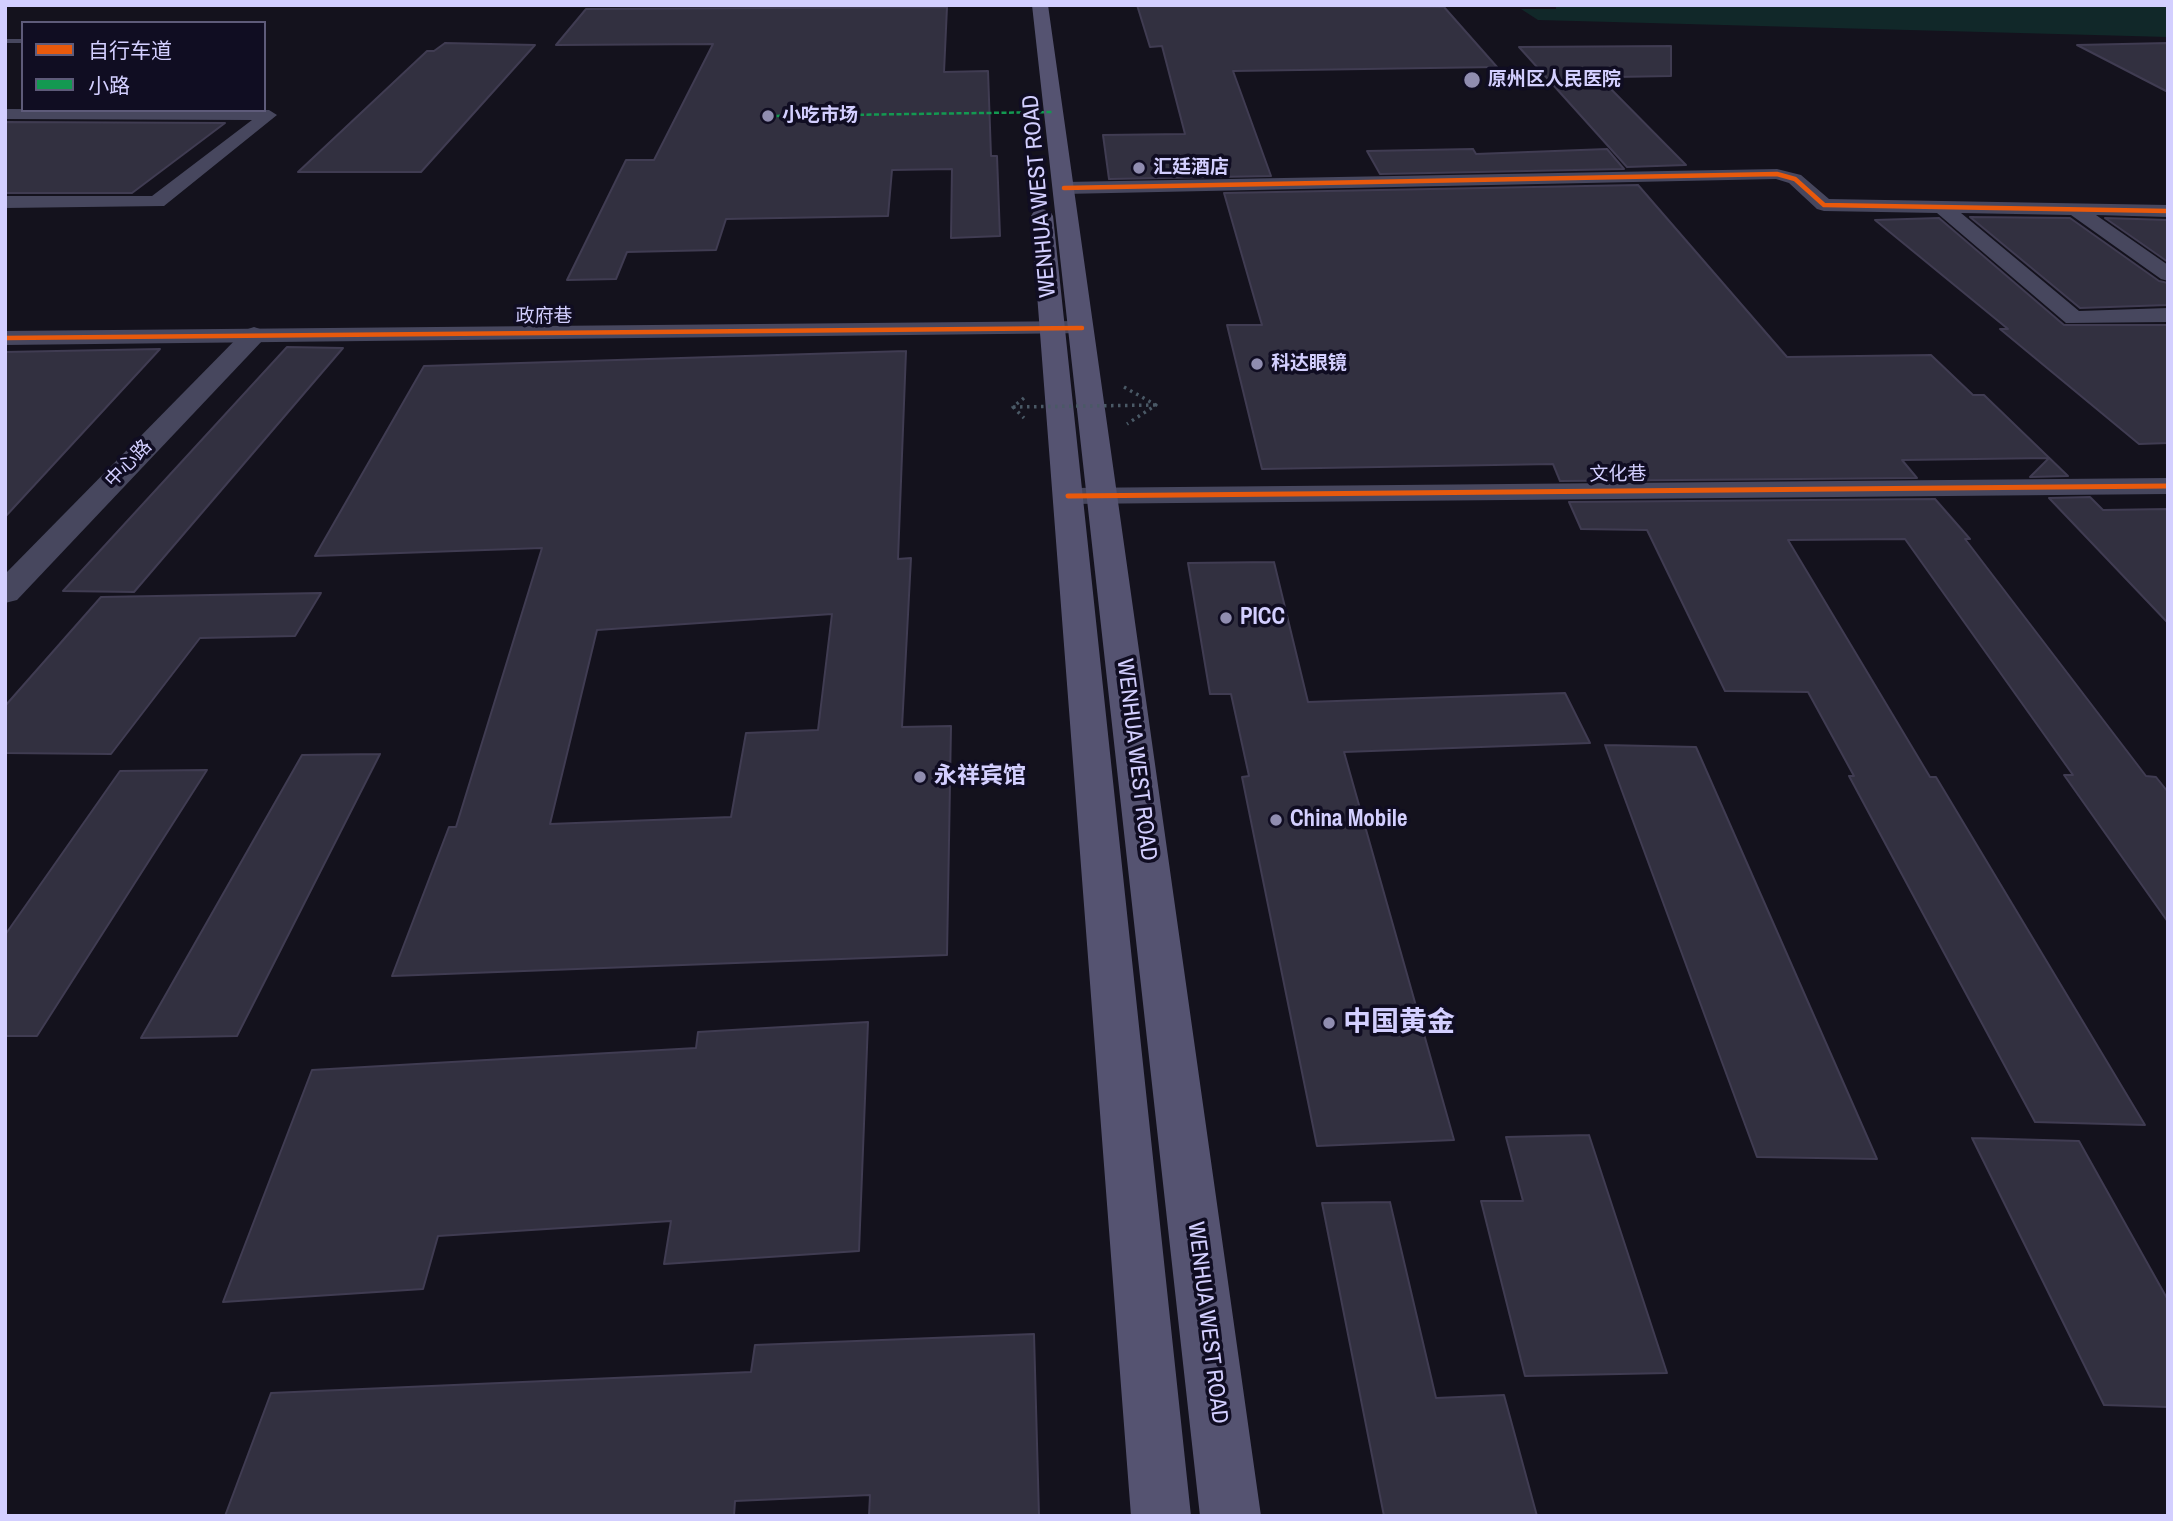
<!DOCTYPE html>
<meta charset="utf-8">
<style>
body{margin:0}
#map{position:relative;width:2173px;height:1521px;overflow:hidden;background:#14121d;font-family:"Archivo Narrow","Noto Sans SC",sans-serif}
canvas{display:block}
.frame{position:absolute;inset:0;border:7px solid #d3cfff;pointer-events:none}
.legend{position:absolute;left:21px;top:21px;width:245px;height:91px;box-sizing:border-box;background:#100d22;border:2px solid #5e5b7a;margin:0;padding:9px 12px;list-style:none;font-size:21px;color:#d3cfff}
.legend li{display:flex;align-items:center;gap:14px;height:35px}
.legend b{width:35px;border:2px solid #5e5b7a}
</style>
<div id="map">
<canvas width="2173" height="1521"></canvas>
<div class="frame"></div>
<ul class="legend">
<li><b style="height:9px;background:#e8590c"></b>自行车道</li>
<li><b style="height:9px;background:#139951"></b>小路</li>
</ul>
</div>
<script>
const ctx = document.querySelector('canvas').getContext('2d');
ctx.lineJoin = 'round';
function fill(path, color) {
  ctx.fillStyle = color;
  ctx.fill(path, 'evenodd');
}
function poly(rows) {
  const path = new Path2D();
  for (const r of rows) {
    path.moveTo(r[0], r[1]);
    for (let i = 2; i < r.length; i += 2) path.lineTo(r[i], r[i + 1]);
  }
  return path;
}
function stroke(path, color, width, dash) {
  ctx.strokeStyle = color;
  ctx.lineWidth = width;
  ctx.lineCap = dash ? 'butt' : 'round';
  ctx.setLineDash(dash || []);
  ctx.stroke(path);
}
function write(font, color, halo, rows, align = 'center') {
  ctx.font = font + ' "Archivo Narrow","Noto Sans SC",sans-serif';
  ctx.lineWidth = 7;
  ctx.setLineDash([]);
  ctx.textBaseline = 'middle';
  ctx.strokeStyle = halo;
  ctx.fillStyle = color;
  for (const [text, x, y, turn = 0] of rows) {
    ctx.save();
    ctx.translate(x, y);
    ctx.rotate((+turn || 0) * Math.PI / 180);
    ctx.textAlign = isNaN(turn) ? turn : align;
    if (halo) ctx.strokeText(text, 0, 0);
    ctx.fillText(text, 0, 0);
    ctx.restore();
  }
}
fill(poly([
 [1556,5,2168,5,2168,37,1538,20,1521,9,1556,9]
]), '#112829');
const building = poly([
 [1137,5,1444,7,1497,67,1233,71,1271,176,1109,179,1103,135,1185,134,1162,46,1150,47,1137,5],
 [947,7,944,72,988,71,991,156,997,156,1000,236,951,238,952,169,892,170,888,216,726,219,716,250,627,252,616,279,567,280,626,160,654,160,713,44,556,45,586,9,947,7],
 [445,43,535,45,421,172,298,172,427,51,434,51,445,43],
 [2168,43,2168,92,2077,45,2168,43],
 [1671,46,1671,76,1615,77,1618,80,1602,80,1686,165,1627,167,1519,47,1671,46],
 [5,122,225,123,132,193,5,193,5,122],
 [1473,149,1476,154,1607,149,1624,169,1380,174,1367,151,1473,149],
 [1638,185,1787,357,1931,355,1973,395,1984,395,2068,476,2030,477,2049,458,1902,460,1917,478,1560,481,1553,464,1262,469,1227,325,1262,325,1224,193,1638,185],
 [1970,217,2070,218,2159,281,2168,283,2168,305,2080,308,1970,217],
 [1939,218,2064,325,2168,325,2168,443,2139,444,2000,329,2008,329,1875,220,1939,218],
 [2105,218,2168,220,2168,262,2105,218],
 [287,347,343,348,134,592,63,591,287,347],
 [160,349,5,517,5,352,160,349],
 [906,351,898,559,911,558,902,727,951,726,947,955,392,976,449,827,456,827,542,548,315,556,424,366,906,351],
 [832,614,818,730,746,733,731,817,550,824,597,630,832,614],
 [2090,497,2103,510,2168,509,2168,623,2049,498,2090,497],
 [1935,499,1970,539,1965,539,2146,776,2156,777,2168,792,2168,922,2064,775,2073,775,1905,539,1788,540,1930,777,1936,777,2145,1125,2035,1122,1849,776,1854,776,1808,692,1725,691,1647,530,1581,529,1569,502,1935,499],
 [1274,562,1308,702,1565,693,1590,743,1344,752,1454,1140,1317,1146,1242,777,1249,776,1231,694,1210,694,1188,563,1274,562],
 [321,593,295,636,200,638,111,754,5,753,5,706,101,597,321,593],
 [1605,745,1696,747,1877,1159,1757,1157,1605,745],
 [380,754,237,1036,141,1038,302,755,380,754],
 [207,770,37,1036,5,1036,5,935,120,771,207,770],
 [868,1022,859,1251,664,1264,671,1221,438,1236,423,1289,223,1302,312,1070,696,1048,698,1032,868,1022],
 [1589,1135,1667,1373,1525,1376,1481,1201,1523,1201,1506,1137,1589,1135],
 [1972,1138,2079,1141,2168,1300,2168,1407,2104,1405,1972,1138],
 [1390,1202,1436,1398,1504,1395,1537,1516,1384,1516,1322,1203,1390,1202],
 [1034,1334,1039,1516,869,1516,870,1495,735,1501,734,1516,225,1516,271,1393,751,1372,755,1345,1034,1334]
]);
fill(building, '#323040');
stroke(building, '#403c52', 2);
stroke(poly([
 [1124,387,1156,405,1127,424],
 [1024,398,1013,407,1024,418]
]), '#4a5966', 3.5, [2.5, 4.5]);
fill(poly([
 [5,39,23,39,23,43,5,43,5,39]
]), '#47475e');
fill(poly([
 [5,109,269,110,277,115,164,206,5,208,5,196,152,196,252,120,5,119,5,109],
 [1777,169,1801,175,1829,199,2168,205,2168,217,2096,215,2168,265,2168,281,2161,279,2071,215,1961,213,2079,311,2168,308,2168,322,2066,323,1937,213,1824,211,1817,209,1789,183,1776,179,1064,194,1055,188,1064,182,1777,169],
 [1082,321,1090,323,1093,328,1090,333,5,345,5,331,1082,321],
 [2168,478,2168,494,1068,504,1059,502,1055,496,1059,490,1068,488,2168,478]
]), '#47475e');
fill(poly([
 [254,327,263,330,267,335,263,340,17,600,5,603,5,574,245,330,254,327]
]), '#47475e');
fill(poly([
 [1032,5,1048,5,1261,1516,1200,1516,1032,5],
 [1042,209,1050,211,1053,216,1191,1516,1131,1516,1031,216,1034,211,1042,209]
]), '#555371');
stroke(poly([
 [1013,407,1156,405]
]), '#4a5966', 3.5, [2.5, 4.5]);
stroke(poly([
 [769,116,1054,112]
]), '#139951', 2.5, [5, 2.5]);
stroke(poly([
 [1064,188,1777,174,1795,179,1824,205,2168,211],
 [5,338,1082,328]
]), '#e8590c', 4.5);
stroke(poly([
 [1068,496,2168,486]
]), '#e8590c', 5);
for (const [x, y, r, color] of [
 [1472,80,9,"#908db0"],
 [768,116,7,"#908db0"],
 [1139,168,7,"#908db0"],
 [1257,364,7,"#908db0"],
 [1226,618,7,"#908db0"],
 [920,777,7,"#908db0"],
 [1276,820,7,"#908db0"],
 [1329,1023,7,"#908db0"]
]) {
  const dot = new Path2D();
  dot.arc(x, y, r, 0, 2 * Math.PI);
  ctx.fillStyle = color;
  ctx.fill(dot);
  stroke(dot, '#100d22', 2.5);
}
write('bold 19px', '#d3cfff', '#100d22', [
 ["原州区人民医院",1488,80],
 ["小吃市场",782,116],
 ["汇廷酒店",1153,168],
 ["科达眼镜",1271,364]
], 'left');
write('19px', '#d3cfff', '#100d22', [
 ["政府巷",544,317],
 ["中心路",129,464,-46],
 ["文化巷",1618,475,-1]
]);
write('23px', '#d3cfff', '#100d22', [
 ["WENHUA WEST ROAD",1040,196,-95],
 ["WENHUA WEST ROAD",1136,760,83],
 ["WENHUA WEST ROAD",1207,1323,83]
]);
write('bold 23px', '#d3cfff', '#100d22', [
 ["PICC",1240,618],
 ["永祥宾馆",934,777],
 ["China Mobile",1290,820]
], 'left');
write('bold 28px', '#d3cfff', '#100d22', [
 ["中国黄金",1343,1023]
], 'left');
</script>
